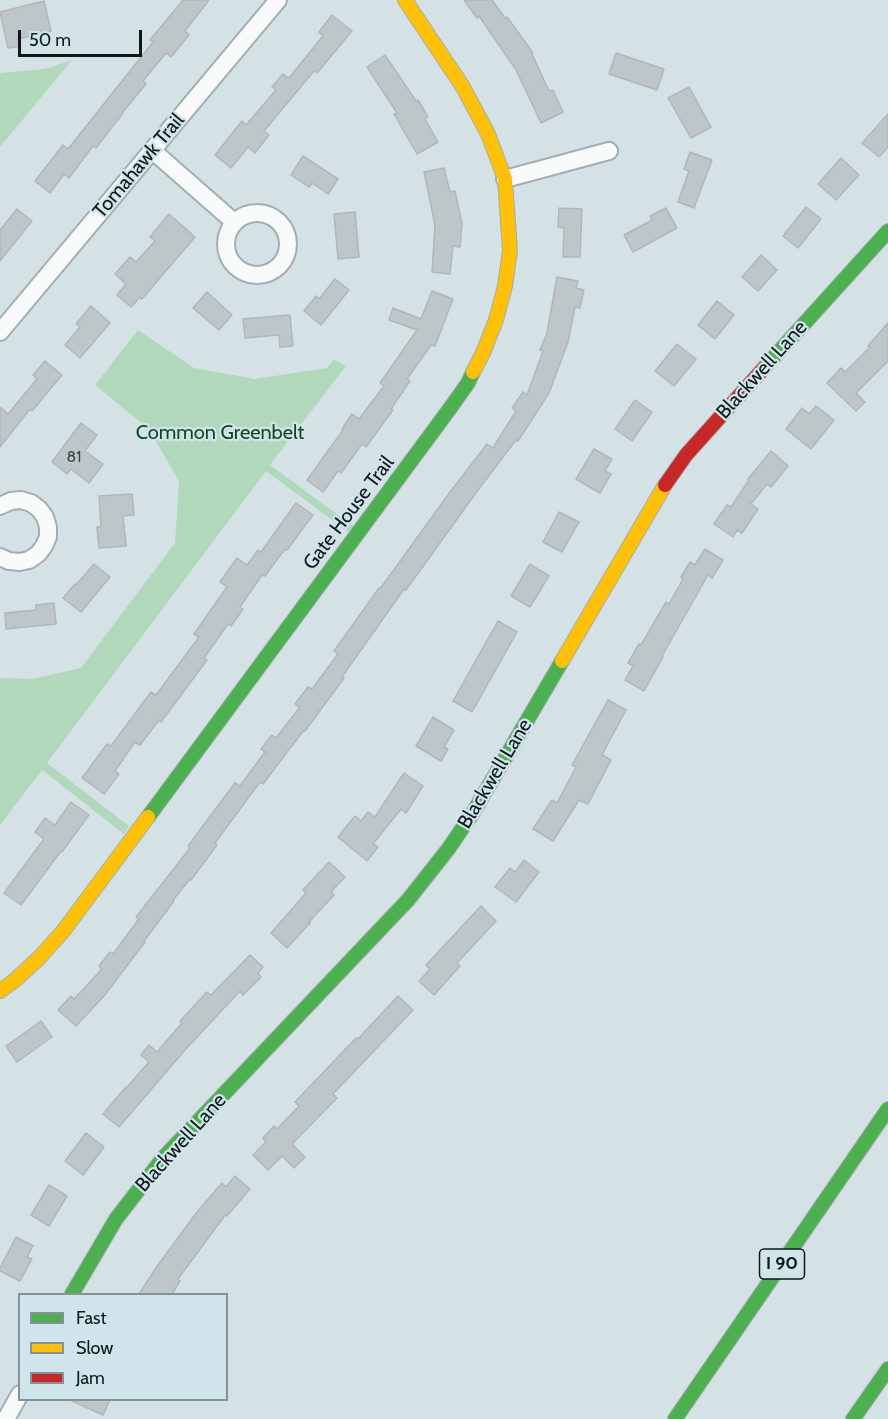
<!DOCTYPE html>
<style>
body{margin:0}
#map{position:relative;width:888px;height:1419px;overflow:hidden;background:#d5e2e5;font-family:Cabin,sans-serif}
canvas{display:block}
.legend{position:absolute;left:18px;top:1293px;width:210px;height:108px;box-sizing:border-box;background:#cfe5eb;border:2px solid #839397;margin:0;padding:8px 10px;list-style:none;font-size:18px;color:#10181a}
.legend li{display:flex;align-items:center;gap:12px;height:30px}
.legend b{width:30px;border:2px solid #839397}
.scale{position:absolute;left:18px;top:30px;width:124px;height:27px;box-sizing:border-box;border:3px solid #10181a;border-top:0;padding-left:8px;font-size:18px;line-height:21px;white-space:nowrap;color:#10181a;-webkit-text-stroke:4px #cfe5eb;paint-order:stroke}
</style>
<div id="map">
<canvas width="888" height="1419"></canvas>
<ul class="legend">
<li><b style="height:8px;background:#4caf50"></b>Fast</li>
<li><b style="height:8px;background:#ffc107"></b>Slow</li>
<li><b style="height:8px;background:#c62828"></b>Jam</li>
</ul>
<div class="scale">50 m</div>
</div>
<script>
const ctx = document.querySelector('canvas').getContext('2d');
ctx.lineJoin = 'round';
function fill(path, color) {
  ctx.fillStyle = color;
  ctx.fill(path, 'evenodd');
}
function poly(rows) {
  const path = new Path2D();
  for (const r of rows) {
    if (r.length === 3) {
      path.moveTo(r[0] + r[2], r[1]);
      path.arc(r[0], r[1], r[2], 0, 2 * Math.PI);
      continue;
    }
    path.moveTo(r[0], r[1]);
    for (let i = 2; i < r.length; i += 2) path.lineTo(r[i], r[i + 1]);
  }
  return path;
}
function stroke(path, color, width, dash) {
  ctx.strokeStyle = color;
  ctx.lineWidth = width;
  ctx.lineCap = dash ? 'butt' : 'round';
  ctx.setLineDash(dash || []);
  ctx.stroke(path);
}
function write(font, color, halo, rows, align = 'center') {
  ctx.font = font + ' Cabin,sans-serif';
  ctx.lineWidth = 4.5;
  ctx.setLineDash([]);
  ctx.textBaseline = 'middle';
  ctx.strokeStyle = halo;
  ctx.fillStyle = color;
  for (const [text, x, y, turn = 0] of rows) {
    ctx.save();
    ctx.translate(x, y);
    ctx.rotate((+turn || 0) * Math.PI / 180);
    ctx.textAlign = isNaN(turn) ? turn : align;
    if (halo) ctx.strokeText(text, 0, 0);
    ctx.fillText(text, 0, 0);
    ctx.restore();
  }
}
fill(poly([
 [72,60,0,147,0,73,45,69],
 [138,330,194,368,255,379,327,368,334,359,346,366,270,465,360,531,355,537,266,471,47,763,129,826,124,834,42,770,0,825,0,678,32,679,81,668,175,543,179,481,149,429,95,385]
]), '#b1d8bb');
const building = poly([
 [183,0,209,0,185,31,189,35,171,57,166,53,143,81,146,84,122,113,123,113,96,148,93,146,69,178,64,174,50,193,35,181,63,145,68,149,153,42,150,40,183,0],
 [464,0,492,0,505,18,507,17,533,53,532,54,549,91,553,90,563,112,541,123,516,70,479,16,477,18,464,0],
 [44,1,51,31,19,39,20,46,8,48,0,12,44,1],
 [332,15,352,31,317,73,314,71,264,131,269,135,255,153,248,147,231,168,215,155,242,121,246,125,276,90,272,87,283,74,289,78,323,36,319,32,332,15],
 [616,53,664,69,657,90,609,74,616,53],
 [385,55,416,101,418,100,428,117,425,119,438,142,417,154,394,114,397,113,367,67,385,55],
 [689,87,711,127,691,138,668,98,689,87],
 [888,114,888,147,879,157,862,143,888,114],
 [690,152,712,160,694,208,678,202,689,171,684,169,690,152],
 [303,156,338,179,328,194,312,183,309,187,291,175,303,156],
 [841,158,859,175,836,200,818,184,841,158],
 [444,168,450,192,455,191,462,224,460,247,453,246,450,274,432,272,435,225,424,172,444,168],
 [806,207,821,219,798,248,783,236,806,207],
 [559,208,582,209,580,257,563,257,564,228,558,227,559,208],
 [666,208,677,228,633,252,624,235,652,220,650,216,666,208],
 [17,209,32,221,0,261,0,230,17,209],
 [355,212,359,257,338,259,334,214,355,212],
 [169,214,195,237,142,299,140,297,131,307,117,295,126,284,115,274,130,257,136,262,155,241,150,237,169,214],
 [761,255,777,270,758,291,742,277,761,255],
 [557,277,578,281,576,288,584,290,580,308,575,307,568,342,549,393,518,441,516,440,478,490,406,590,404,589,342,677,344,678,305,731,304,730,263,784,260,782,215,843,217,845,191,880,190,879,173,900,174,901,144,941,145,942,105,995,76,1026,58,1010,71,996,74,999,102,969,99,966,110,952,113,954,139,919,136,917,190,848,188,846,235,783,240,786,265,752,261,749,272,735,276,738,300,707,295,704,308,687,312,689,338,654,334,651,379,588,380,589,450,492,487,444,493,448,516,411,512,408,523,392,527,395,543,351,540,350,547,333,557,277],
 [335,279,349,290,321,325,304,311,316,296,319,299,335,279],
 [432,291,453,299,435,346,431,345,407,379,410,381,391,409,393,410,366,447,362,444,341,473,338,471,323,492,307,480,343,430,342,429,352,414,359,419,384,386,380,383,417,330,389,320,393,308,421,319,432,291],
 [207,292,232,315,219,330,193,308,207,292],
 [717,301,734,315,715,339,698,325,717,301],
 [91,306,110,323,80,358,65,345,80,327,76,324,91,306],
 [290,315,293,346,280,347,279,335,245,338,243,319,290,315],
 [888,323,888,361,856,393,865,402,856,411,827,383,841,368,845,372,870,347,868,346,888,323],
 [677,344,696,359,674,386,655,371,677,344],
 [45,361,62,375,32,411,30,409,0,447,0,407,8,414,37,379,33,375,45,361],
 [635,400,652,412,632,441,615,429,635,400],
 [816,406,834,420,811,449,786,429,802,408,809,414,816,406],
 [81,423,97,435,85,451,103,464,89,483,71,469,67,474,52,462,81,423],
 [594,449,612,459,605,471,611,474,600,493,576,479,594,449],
 [771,451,788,466,771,487,767,484,751,504,758,509,742,533,737,530,733,537,714,524,727,505,731,507,749,480,748,479,771,451],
 [132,494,134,515,123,516,126,546,99,548,97,527,101,527,99,496,132,494],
 [296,503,313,515,287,550,285,549,265,576,262,575,240,607,243,609,231,626,228,624,204,658,207,660,161,722,159,720,140,745,135,742,115,771,119,774,104,794,82,778,107,744,111,746,151,692,156,695,199,637,194,634,227,587,220,582,237,558,247,565,258,550,261,552,296,503],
 [559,512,579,522,562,552,543,542,559,512],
 [705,549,723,560,712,578,708,575,662,656,663,657,644,691,625,680,633,666,628,663,639,644,641,645,666,602,669,604,683,579,681,577,690,562,695,565,705,549],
 [94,564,110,577,81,612,63,598,75,584,76,585,94,564],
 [530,564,549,576,530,607,511,596,530,564],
 [54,603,56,624,6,629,5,613,36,610,36,605,54,603],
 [498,621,517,632,472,712,453,701,498,621],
 [608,700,626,710,602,755,611,760,588,804,579,800,553,841,533,829,552,800,557,803,576,767,572,765,608,700],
 [433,717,454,730,444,747,448,749,441,761,416,746,433,717],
 [404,773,423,786,406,813,401,809,373,844,378,847,367,861,338,837,355,816,361,821,368,812,375,817,404,773],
 [71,802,89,815,62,852,61,851,21,905,4,893,44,839,35,832,45,818,55,825,71,802],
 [524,860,539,872,516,902,495,887,510,868,515,872,524,860],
 [329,862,345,877,331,892,334,895,309,922,310,923,287,948,271,933,306,893,303,890,329,862],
 [481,906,496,921,457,963,460,966,434,995,419,981,430,969,426,965,481,906],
 [250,955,263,967,258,973,261,977,243,995,240,991,185,1050,119,1127,103,1114,125,1088,126,1088,149,1062,141,1055,149,1045,157,1052,182,1023,180,1021,207,992,211,995,250,955],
 [398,996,413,1010,333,1094,337,1098,292,1144,305,1157,294,1168,282,1156,268,1170,253,1155,266,1142,263,1138,274,1126,277,1129,299,1106,295,1102,356,1038,358,1039,398,996],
 [41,1021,52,1037,17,1062,6,1046,41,1021],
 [86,1133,104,1147,83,1175,65,1161,86,1133],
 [235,1176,250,1189,227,1216,226,1214,178,1279,180,1281,172,1294,139,1294,158,1265,197,1212,222,1183,226,1187,235,1176],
 [49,1185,67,1196,49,1226,31,1215,49,1185],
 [16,1237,33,1246,27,1257,32,1259,20,1281,0,1271,0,1268,16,1237],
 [70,1400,110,1400,103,1415,70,1400]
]);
fill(building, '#bec6ca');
stroke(building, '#afb7bb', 1.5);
const street = poly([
 [152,150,234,222],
 [505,179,609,151],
 [257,244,31],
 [0,332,278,0],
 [0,506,11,501,21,500,31,503,39,509,45,517,48,527,48,537,44,546,38,554,29,560,20,562,9,561,0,557],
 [6,1419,20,1394]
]);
const fast = poly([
 [764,368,888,231],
 [148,817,451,407,468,383,473,372],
 [72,1294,116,1219,164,1157,408,900,449,848,474,811,562,661],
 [675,1419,888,1109],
 [853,1419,888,1369]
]);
const slow = poly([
 [405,0,463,87,488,134,505,179,510,251,505,286,496,320,483,353,473,372],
 [562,661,665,485],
 [0,991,14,981,40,957,64,930,148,817]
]);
const jam = poly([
 [665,485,686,455,764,368]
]);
stroke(street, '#a4aeb1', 20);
stroke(fast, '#a4aeb1', 16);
stroke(slow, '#a4aeb1', 16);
stroke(jam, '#a4aeb1', 16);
stroke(street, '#f9fbfb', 16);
stroke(fast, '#4caf50', 14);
stroke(slow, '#ffc107', 14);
stroke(jam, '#c62828', 14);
write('16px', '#3c4446', null, [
 ["81",74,457]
]);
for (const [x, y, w] of [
 [782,1264,45]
]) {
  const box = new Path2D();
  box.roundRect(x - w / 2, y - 15, w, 30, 4.5);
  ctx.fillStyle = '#cfe5eb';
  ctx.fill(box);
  stroke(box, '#10181a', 1.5);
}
write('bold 18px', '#10181a', null, [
 ["I 90",782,1264]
]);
write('20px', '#10181a', '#cfe5eb', [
 ["Tomahawk Trail",139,166,-50],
 ["Blackwell Lane",762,370,-48],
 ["Gate House Trail",349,513,-53],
 ["Blackwell Lane",495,774,-59],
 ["Blackwell Lane",181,1143,-48]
]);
write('20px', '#14461d', '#cfe5eb', [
 ["Common Greenbelt",220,433]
]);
</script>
